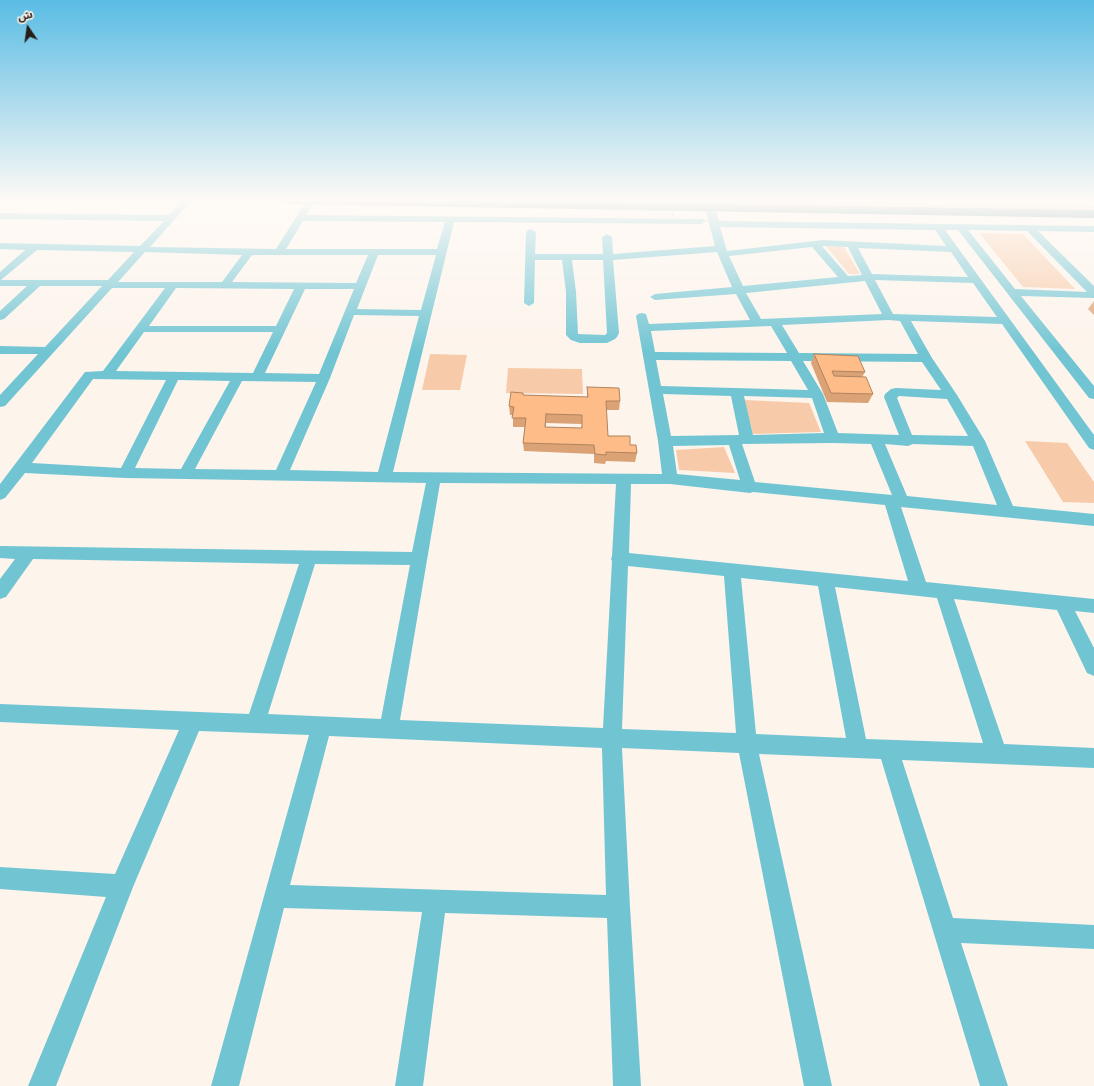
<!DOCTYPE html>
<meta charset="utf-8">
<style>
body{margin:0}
#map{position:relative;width:1094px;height:1086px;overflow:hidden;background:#fdf4ec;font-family:"Sofia Sans Condensed","Noto Sans Arabic",sans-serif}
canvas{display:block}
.north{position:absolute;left:8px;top:8px;width:40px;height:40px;-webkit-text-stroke:3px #fdf4ec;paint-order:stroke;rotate:347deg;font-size:11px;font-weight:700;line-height:16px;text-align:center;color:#251d16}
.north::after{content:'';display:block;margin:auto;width:14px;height:18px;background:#251d16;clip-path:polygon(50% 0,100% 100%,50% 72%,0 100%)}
</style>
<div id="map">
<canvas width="1094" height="1086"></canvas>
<div class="north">ش</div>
</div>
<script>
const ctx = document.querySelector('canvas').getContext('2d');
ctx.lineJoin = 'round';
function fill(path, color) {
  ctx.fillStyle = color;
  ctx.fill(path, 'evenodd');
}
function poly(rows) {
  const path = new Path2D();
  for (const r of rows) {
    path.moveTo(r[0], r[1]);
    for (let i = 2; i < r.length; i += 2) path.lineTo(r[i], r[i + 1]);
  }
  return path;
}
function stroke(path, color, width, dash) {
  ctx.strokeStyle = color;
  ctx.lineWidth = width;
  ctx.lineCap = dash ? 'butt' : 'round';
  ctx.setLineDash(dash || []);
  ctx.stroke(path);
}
fill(poly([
 [512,200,778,200,1091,205,1094,205,1094,210],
 [979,233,1023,234,1075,289,1023,287],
 [826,246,844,247,860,274,849,274],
 [430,354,467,355,460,390,422,390],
 [508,368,582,369,583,394,506,393],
 [744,400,809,403,821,432,753,434],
 [1025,441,1067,443,1094,482,1094,503,1063,502],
 [724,447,735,473,679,470,676,450]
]), '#f7cbaa');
fill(poly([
 [183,200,192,200,150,247,276,249,307,200,315,200,306,215,704,219,706,221,701,224,454,222,393,472,662,474,658,441,636,316,638,314,642,313,646,314,649,324,750,320,736,294,655,300,650,297,655,294,732,287,717,252,613,260,619,333,617,337,615,339,607,343,580,343,571,340,566,335,566,292,562,260,535,260,534,303,529,306,524,303,526,232,528,230,531,229,536,232,535,254,603,254,602,237,607,234,612,237,613,254,715,246,705,208,710,205,715,208,719,221,1094,226,1094,232,1038,231,1094,286,1094,298,1021,296,1094,386,1094,399,1089,398,958,230,945,230,1094,435,1094,450,1089,448,1002,324,911,321,932,358,957,395,985,441,1013,506,1094,514,1094,526,901,507,926,582,1094,599,1094,613,1075,611,1094,648,1094,676,1087,673,1057,610,954,599,1004,744,1094,748,1094,768,902,760,953,918,1094,925,1094,949,961,943,1008,1086,980,1086,881,759,759,754,832,1086,804,1086,739,753,622,748,630,907,641,1086,613,1086,607,918,445,913,423,1086,395,1086,422,912,284,908,239,1086,211,1086,309,735,199,731,133,887,56,1086,28,1086,106,897,0,889,0,867,115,874,179,730,0,722,0,704,249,714,299,564,33,559,6,597,0,599,0,579,15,559,0,558,0,546,412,552,426,483,125,478,25,473,5,498,0,500,0,484,85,372,103,371,165,288,112,288,5,406,0,407,0,395,38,354,0,354,0,346,45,347,102,286,40,286,4,319,0,320,0,311,27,286,0,286,0,272,25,250,0,249,0,243,140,246,164,221,0,219,0,213,169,215,183,200],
 [303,221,445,222,437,249,286,249,303,221],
 [720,227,935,230,946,246,823,240,727,251,720,227],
 [968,230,1027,231,1087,292,1015,289,968,230],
 [822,246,848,247,862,275,848,276,822,246],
 [812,247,838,277,743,286,729,256,812,247],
 [858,248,951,252,968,277,872,274,858,248],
 [37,250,134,252,108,280,1,280,37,250],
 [145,252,242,255,222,282,118,282,145,252],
 [252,255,368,255,356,283,232,282,252,255],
 [378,255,436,255,421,310,357,309,378,255],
 [572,260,603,260,607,333,605,335,578,334,576,292,572,260],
 [875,280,973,283,997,317,893,314,875,280],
 [865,281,882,314,761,319,746,293,865,281],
 [176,288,294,289,276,326,149,326,176,288],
 [305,289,354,289,319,374,265,373,305,289],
 [354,315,419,316,378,472,290,470,330,378,354,315],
 [889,320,900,321,918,354,799,353,782,325,889,320],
 [771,326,787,353,655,352,651,331,771,326],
 [144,332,273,332,253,373,116,371,144,332],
 [656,360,791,361,808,390,661,386,656,360],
 [803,361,922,362,941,390,896,388,891,389,885,394,884,397,899,435,838,433,823,394,803,361],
 [93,379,166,380,121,468,32,463,93,379],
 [178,380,230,381,181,469,135,468,178,380],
 [242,381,316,382,276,470,195,469,242,381],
 [663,394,731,396,739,435,671,436,663,394],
 [744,396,812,398,824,433,753,435,744,396],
 [899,396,947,399,968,436,912,435,897,398,899,396],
 [833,443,871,444,892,495,755,482,742,444,833,443],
 [885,444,908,446,913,444,973,446,997,505,907,496,885,444],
 [729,445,740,480,677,474,673,446,729,445],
 [440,483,616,484,612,556,611,559,612,561,603,728,400,720,440,483],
 [631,484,670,484,750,493,753,492,885,505,908,581,629,553,631,484],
 [315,564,410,565,381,719,268,714,315,564],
 [628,566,724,576,736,733,622,729,628,566],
 [741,578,818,586,846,738,756,734,741,578],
 [835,587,937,598,983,743,866,739,835,587],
 [329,736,602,748,606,895,290,885,329,736]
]), '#71c5d3');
fill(poly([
 [284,200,491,200,1094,210,1094,218,290,204,286,203,284,200]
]), '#2f7985');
stroke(poly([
 [669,200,673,217]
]), '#a69d95', 1.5, [2, 1]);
fill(poly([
 [1094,301,1094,315,1088,309],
 [814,354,865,372,862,377,873,394,868,403,827,402,811,363],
 [587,387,620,401,619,410,606,410,608,436,630,445,637,453,635,462,606,461,605,464,594,463,594,454,524,451,523,443,525,427,513,427,513,415,510,415,509,406,523,393,523,395,587,397],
 [546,423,582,424,581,428,546,427]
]), '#daa275');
const building = poly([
 [814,354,858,356,865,372,832,371,834,376,866,377,873,394,831,393,814,354],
 [587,387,619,388,620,401,606,401,608,436,630,436,630,445,636,445,637,453,606,452,606,455,595,454,594,445,523,443,526,418,512,418,514,407,509,406,511,392,523,393,523,395,588,397,587,387],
 [546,414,582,415,582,428,545,427,546,414]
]);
fill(building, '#fdbc88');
stroke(building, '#b1845f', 1);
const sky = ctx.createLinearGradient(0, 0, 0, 352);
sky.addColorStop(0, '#5abce4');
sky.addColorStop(0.57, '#fefaf6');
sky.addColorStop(1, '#fefaf600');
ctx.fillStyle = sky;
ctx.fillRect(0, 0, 1094, 352);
</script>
